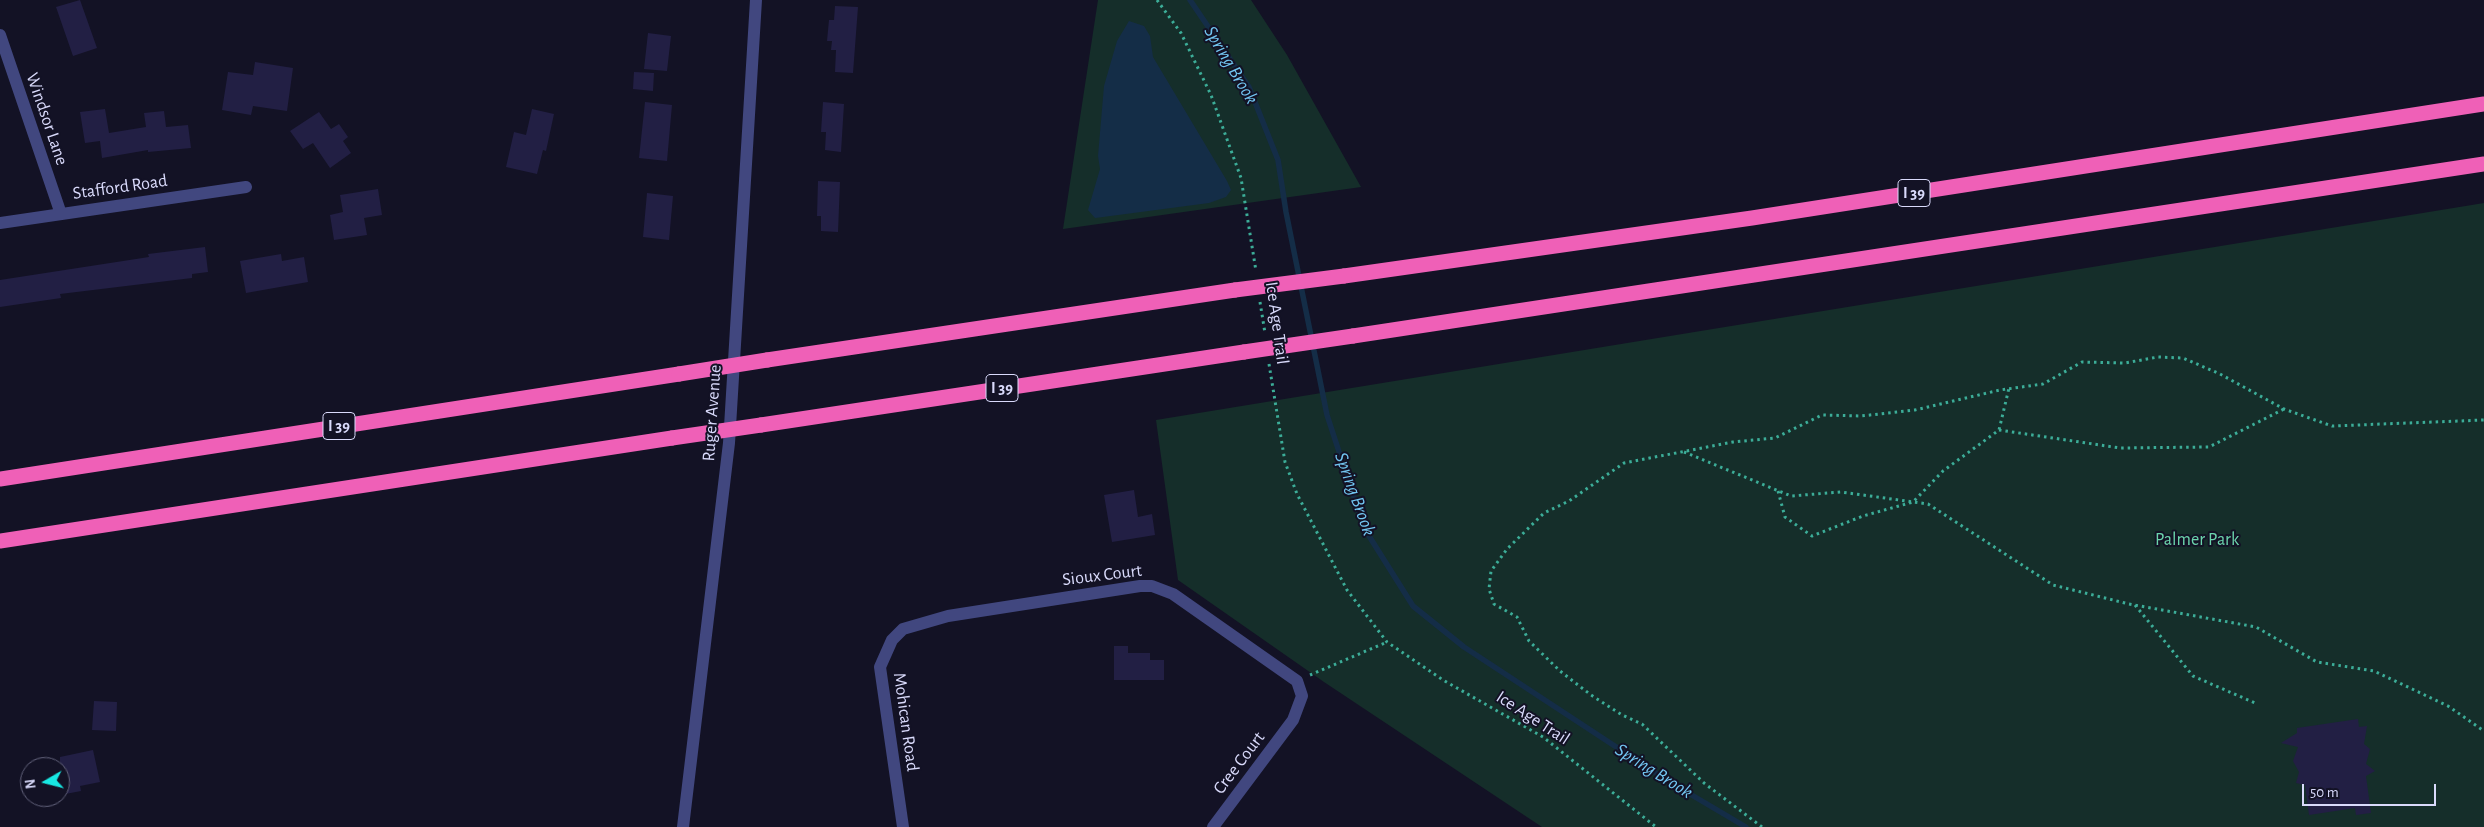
<!DOCTYPE html>
<style>
body{margin:0}
#map{position:relative;width:2484px;height:827px;overflow:hidden;background:#131225;font-family:"Alegreya Sans",sans-serif}
canvas{display:block}
.north{position:absolute;left:20px;top:757px;width:50px;height:50px;box-sizing:border-box;background:#131225;border:1px solid #62627b;border-radius:50%;rotate:262deg;font-size:14px;font-weight:700;line-height:20px;text-align:center;color:#d9dafb}
.north::after{content:'';display:block;margin:auto;width:18px;height:22px;background:#18e8e3;clip-path:polygon(50% 0,100% 100%,50% 72%,0 100%)}
.scale{position:absolute;left:2302px;top:784px;width:134px;height:22px;box-sizing:border-box;border:2px solid #d9dafb;border-top:0;padding-left:6px;font-size:15px;line-height:18px;white-space:nowrap;color:#d9dafb;-webkit-text-stroke:4px #131225;paint-order:stroke}
</style>
<div id="map">
<canvas width="2484" height="827"></canvas>
<div class="north">N</div>
<div class="scale">50 m</div>
</div>
<script>
const ctx = document.querySelector('canvas').getContext('2d');
ctx.lineJoin = 'round';
function fill(path, color) {
  ctx.fillStyle = color;
  ctx.fill(path, 'evenodd');
}
function poly(rows) {
  const path = new Path2D();
  for (const r of rows) {
    path.moveTo(r[0], r[1]);
    for (let i = 2; i < r.length; i += 2) path.lineTo(r[i], r[i + 1]);
  }
  return path;
}
function stroke(path, color, width, dash) {
  ctx.strokeStyle = color;
  ctx.lineWidth = width;
  ctx.lineCap = dash ? 'butt' : 'round';
  ctx.setLineDash(dash || []);
  ctx.stroke(path);
}
function write(font, color, halo, rows, align = 'center') {
  ctx.font = font + ' "Alegreya Sans",sans-serif';
  ctx.lineWidth = 4;
  ctx.setLineDash([]);
  ctx.textBaseline = 'middle';
  ctx.strokeStyle = halo;
  ctx.fillStyle = color;
  for (const [text, x, y, turn = 0] of rows) {
    ctx.save();
    ctx.translate(x, y);
    ctx.rotate((+turn || 0) * Math.PI / 180);
    ctx.textAlign = isNaN(turn) ? turn : align;
    if (halo) ctx.strokeText(text, 0, 0);
    ctx.fillText(text, 0, 0);
    ctx.restore();
  }
}
fill(poly([
 [1098,0,1251,0,1287,55,1361,187,1063,229],
 [2484,203,2484,827,1542,827,1324,682,1178,580,1156,420]
]), '#152e2a');
fill(poly([
 [1129,21,1144,26,1150,36,1153,57,1227,181,1231,190,1226,197,1209,203,1103,217,1095,218,1088,210,1100,169,1098,156,1104,86,1117,41]
]), '#142d47');
stroke(poly([
 [1190,0,1249,87,1278,160,1286,212,1327,415,1364,528,1413,606,1464,647,1668,781,1746,827]
]), '#142d47', 5.5);
fill(poly([
 [80,0,97,48,73,56,56,7],
 [835,6,858,7,853,73,835,72,836,50,831,50,832,41,827,41,829,20,834,20],
 [648,33,671,36,667,71,644,69],
 [255,62,293,68,287,111,253,106,251,115,222,110,228,72,253,75],
 [634,72,654,73,653,91,633,89],
 [645,102,672,105,667,161,639,158],
 [823,102,844,104,841,152,825,150,826,132,821,132],
 [105,109,109,133,146,127,144,113,164,111,166,127,188,125,191,148,148,152,148,150,102,158,100,141,85,143,80,112],
 [532,109,554,114,546,151,543,150,537,174,506,167,514,132,526,135],
 [319,112,331,129,339,124,348,137,343,141,351,153,330,168,313,143,303,149,290,131],
 [818,181,840,182,838,232,821,231,821,216,817,216],
 [378,189,382,215,364,218,367,235,334,240,330,215,343,212,340,195],
 [647,193,673,196,669,240,643,237],
 [205,247,208,272,192,274,192,278,60,294,61,298,0,307,0,280,149,257,148,254],
 [281,254,282,261,304,257,308,282,246,293,240,261],
 [1134,490,1138,517,1152,514,1155,535,1112,542,1104,495],
 [1114,646,1128,646,1128,653,1150,653,1150,660,1164,660,1164,680,1114,680],
 [94,701,117,702,116,731,92,730],
 [2358,719,2359,727,2367,726,2364,744,2370,749,2366,764,2375,771,2366,776,2371,813,2356,815,2355,808,2309,815,2305,785,2296,783,2299,772,2293,761,2298,747,2281,743,2297,733,2297,728],
 [93,750,100,782,80,786,81,791,60,795,60,757]
]), '#221f44');
stroke(poly([
 [1157,0,1181,33,1211,95,1241,178,1256,271],
 [1260,302,1265,333],
 [1269,364,1285,462,1297,494,1347,590,1387,642,1443,680,1543,737,1656,827],
 [1999,430,2120,448,2209,447,2284,409],
 [1684,452,1791,496,1841,492,1928,504,2053,585,2129,604,2256,627,2317,662,2374,671,2448,706,2484,731],
 [1778,491,1785,517,1812,536,1863,516,1913,502,1943,471,1999,430,2009,388],
 [2135,605,2193,676,2255,703],
 [1310,675,1387,642],
 [1762,827,1704,783,1642,724,1622,715,1591,695,1560,671,1529,641,1517,617,1494,604,1489,589,1491,571,1507,549,1544,513,1569,501,1624,463,1733,442,1775,438,1822,415,1861,416,1915,410,2000,390,2043,384,2082,362,2125,363,2158,357,2183,358,2220,374,2284,409,2332,426,2484,420]
]), '#3cad98', 3, [2.5, 4]);
stroke(poly([
 [0,35,61,214],
 [0,223,246,187],
 [683,827,729,443,756,0],
 [903,827,880,667,892,640,903,629,948,616,1140,586,1152,586,1173,594,1297,681,1302,696,1293,720,1213,827]
]), '#41477f', 12);
stroke(poly([
 [1344,276,1752,218,2484,104],
 [1353,336,2484,164],
 [767,360,1235,290],
 [761,425,1244,352],
 [0,479,679,374],
 [0,541,672,438]
]), '#ef60b7', 15);
stroke(poly([
 [1235,290,1344,276],
 [1244,352,1353,336],
 [679,374,767,360],
 [672,438,761,425]
]), '#ef60b7', 15);
for (const [x, y, w] of [
 [1914,193,32],
 [1002,388,32],
 [339,426,32]
]) {
  const box = new Path2D();
  box.roundRect(x - w / 2, y - 13.5, w, 27, 4);
  ctx.fillStyle = '#131225';
  ctx.fill(box);
  stroke(box, '#d9dafb', 1);
}
write('bold 16px', '#d9dafb', null, [
 ["I 39",1914,193],
 ["I 39",1002,388],
 ["I 39",339,426]
]);
write('18px', '#d9dafb', '#131225', [
 ["Windsor Lane",47,119,71],
 ["Stafford Road",120,187,-8],
 ["Ice Age Trail",1277,323,82],
 ["Ruger Avenue",712,413,-86],
 ["Sioux Court",1102,575,-7],
 ["Ice Age Trail",1533,718,33],
 ["Mohican Road",906,722,82],
 ["Cree Court",1239,763,-53]
]);
write('18px', '#6cd5ad', '#131225', [
 ["Palmer Park",2197,540]
]);
write('italic 19px', '#72c6f1', '#131225', [
 ["Spring Brook",1231,65,59],
 ["Spring Brook",1355,494,70],
 ["Spring Brook",1654,771,32]
]);
</script>
